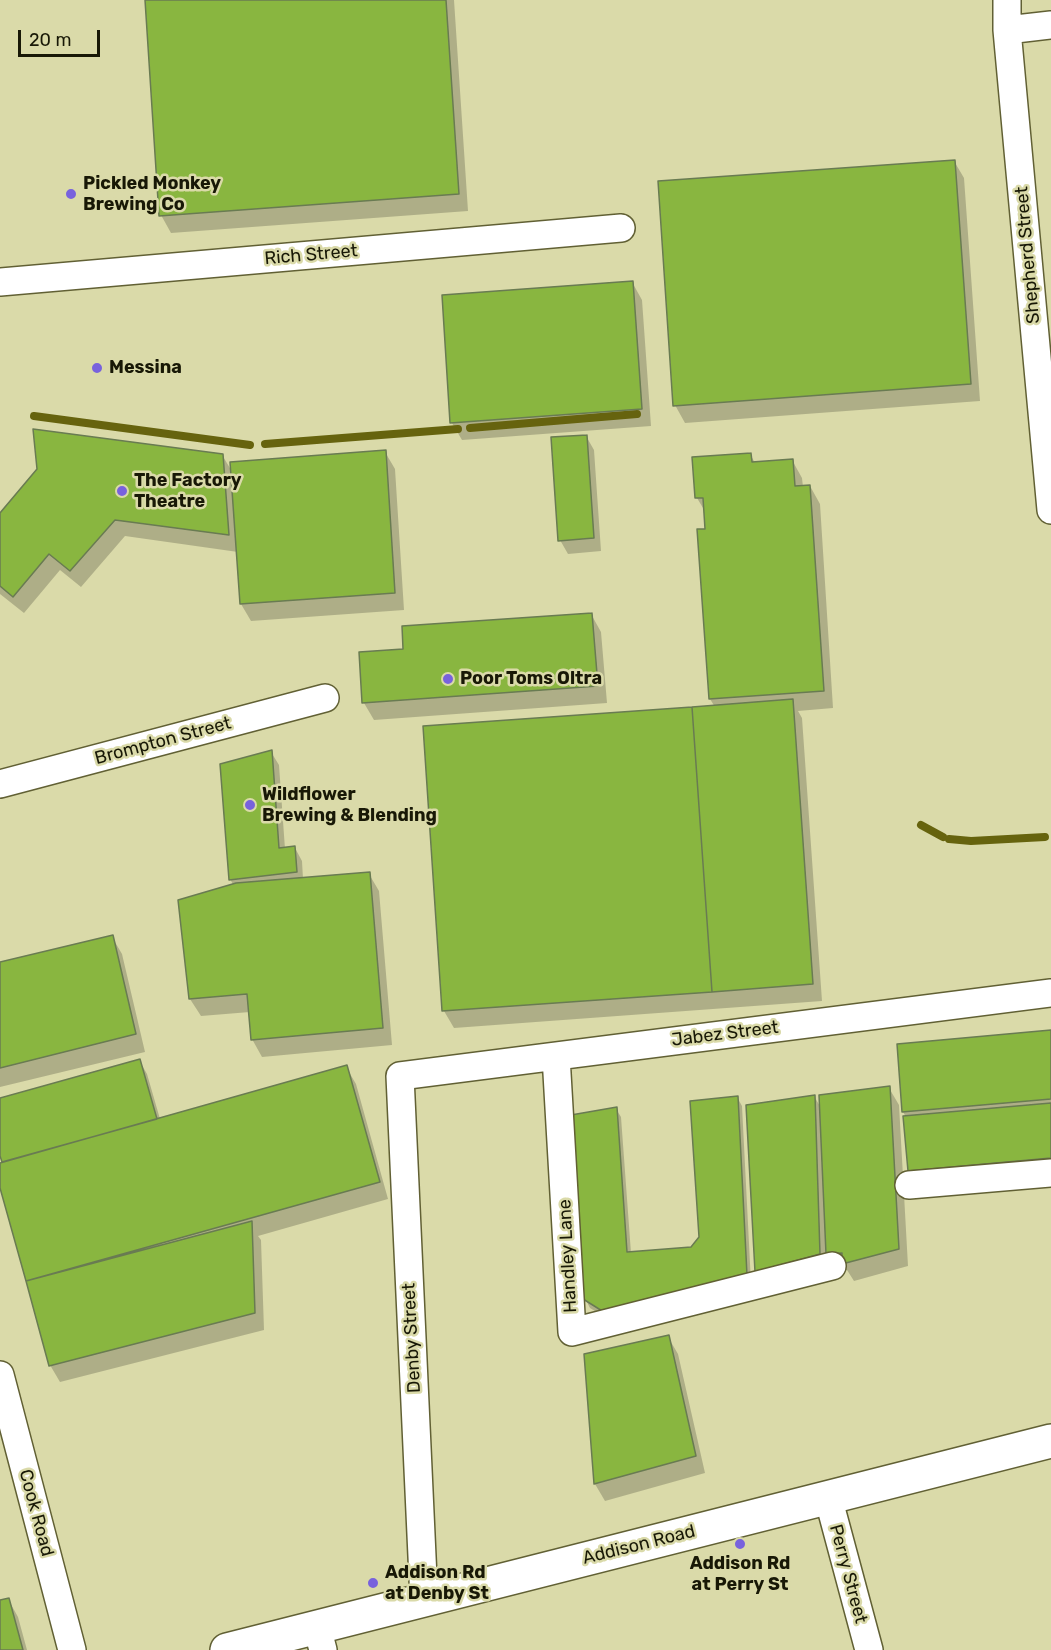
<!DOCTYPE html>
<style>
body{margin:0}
#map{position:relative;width:1051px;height:1650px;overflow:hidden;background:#dadaa9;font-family:Rubik,sans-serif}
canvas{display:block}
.scale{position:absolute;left:18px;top:30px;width:82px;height:27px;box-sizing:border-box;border:3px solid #181806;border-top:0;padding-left:8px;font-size:18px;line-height:21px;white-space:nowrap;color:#181806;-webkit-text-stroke:4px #dadaa9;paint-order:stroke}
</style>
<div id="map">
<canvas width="1051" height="1650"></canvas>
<div class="scale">20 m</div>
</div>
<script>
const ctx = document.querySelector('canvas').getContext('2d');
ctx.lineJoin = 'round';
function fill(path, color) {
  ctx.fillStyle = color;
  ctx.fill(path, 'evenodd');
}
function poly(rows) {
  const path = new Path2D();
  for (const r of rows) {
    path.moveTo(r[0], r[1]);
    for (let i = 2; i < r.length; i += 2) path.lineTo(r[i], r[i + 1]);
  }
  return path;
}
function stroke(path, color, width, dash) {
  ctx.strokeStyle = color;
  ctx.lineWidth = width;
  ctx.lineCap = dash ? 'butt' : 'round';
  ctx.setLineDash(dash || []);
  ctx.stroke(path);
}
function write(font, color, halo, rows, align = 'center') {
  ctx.font = font + ' Rubik,sans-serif';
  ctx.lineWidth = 5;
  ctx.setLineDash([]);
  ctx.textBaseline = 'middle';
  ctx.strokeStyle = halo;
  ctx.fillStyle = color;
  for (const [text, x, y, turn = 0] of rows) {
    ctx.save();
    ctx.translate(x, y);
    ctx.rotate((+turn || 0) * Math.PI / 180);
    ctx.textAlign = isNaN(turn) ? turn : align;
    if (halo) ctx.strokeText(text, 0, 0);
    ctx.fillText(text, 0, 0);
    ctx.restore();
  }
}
fill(poly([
 [146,0,454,0,468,211,171,233,161,215],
 [954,161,964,178,980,401,685,423,675,405],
 [632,282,642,300,651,426,462,440,452,423],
 [586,436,594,450,601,551,568,554,560,540],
 [385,452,395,469,404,610,251,621,241,604,238,552,125,536,81,587,60,570,24,613,0,594,0,516,222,455,233,473],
 [750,454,755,463,792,460,802,478,803,487,810,486,820,504,833,708,798,711,802,718,822,1001,454,1028,444,1011,715,707,710,699,706,513,697,498],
 [591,614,601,632,607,703,374,720,364,703,360,654,405,651],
 [271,752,279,765,285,849,295,848,302,861,303,879,369,874,379,891,392,1045,262,1057,252,1039,250,1012,201,1016,190,999,234,886,230,879],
 [112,937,122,954,145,1052,0,1087,0,964],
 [1051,1034,1051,1172,917,1184,909,1171,906,1117,903,1112],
 [139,1060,147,1074,160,1119,346,1067,356,1084,388,1199,258,1236,261,1240,264,1330,60,1382,50,1365,0,1183,0,1164,4,1163,0,1150,0,1100],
 [889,1088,899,1105,908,1266,854,1281,847,1270,756,1272,814,1096,821,1108],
 [737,1097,742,1106,751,1283,613,1322,590,1308,585,1298,616,1109,621,1117,631,1253,691,1248,701,1238],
 [668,1337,678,1354,705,1473,605,1501,595,1484,585,1355],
 [8,1599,18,1617,27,1650,0,1650,0,1601]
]), '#0003');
stroke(poly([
 [34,416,250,445],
 [470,428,637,414],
 [265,444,458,429],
 [921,825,943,837],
 [949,839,971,841,1045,837]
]), '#66630e', 8);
const building = poly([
 [145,0,446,0,459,194,159,216,145,0],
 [955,160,971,384,673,406,658,181,955,160],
 [633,281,642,409,450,423,442,295,633,281],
 [33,429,223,454,229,535,115,520,70,571,49,554,13,597,0,586,0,513,37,469,33,429],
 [587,435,594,538,558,541,551,437,587,435],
 [386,450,395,593,240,604,230,462,386,450],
 [751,453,752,462,793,459,795,486,810,485,824,691,709,699,697,529,705,529,703,498,695,498,692,457,751,453],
 [592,613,598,686,362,703,359,652,403,649,402,626,592,613],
 [793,699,813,984,712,992,692,707,793,699],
 [692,707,712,992,442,1011,423,726,692,707],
 [272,750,279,848,295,846,297,872,229,880,220,764,272,750],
 [370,872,383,1028,251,1040,247,994,189,999,178,900,236,883,370,872],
 [113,935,136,1034,0,1068,0,962,113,935],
 [1051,1030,1051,1099,902,1112,897,1044,1051,1030],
 [140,1059,157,1119,2,1162,0,1156,0,1098,140,1059],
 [347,1065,380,1182,26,1281,0,1188,0,1163,347,1065],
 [890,1086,899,1249,842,1264,842,1253,826,1254,819,1095,890,1086],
 [815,1095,820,1254,755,1272,746,1105,815,1095],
 [738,1096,747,1275,607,1314,583,1299,571,1115,617,1107,627,1252,691,1247,699,1237,690,1101,738,1096],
 [1051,1103,1051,1158,908,1171,903,1116,1051,1103],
 [252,1221,255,1313,49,1366,26,1281,252,1221],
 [669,1335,696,1456,594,1484,584,1354,669,1335],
 [9,1598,23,1650,0,1650,0,1600,9,1598]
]);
fill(building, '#89b640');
stroke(building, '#697b52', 1.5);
const minor = poly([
 [1007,0,1007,30,1051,510],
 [1007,30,1051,25],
 [0,282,621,228],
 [0,784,325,698],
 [556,1056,572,1332,832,1266],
 [909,1185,1051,1173],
 [0,1375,72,1650],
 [828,1497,869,1650],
 [424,1600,400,1076,1051,993],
 [317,1627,323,1650]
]);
const major = poly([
 [227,1650,1051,1441]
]);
stroke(minor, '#616034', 30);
stroke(major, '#616034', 36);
stroke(minor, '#fff', 27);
stroke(major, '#fff', 33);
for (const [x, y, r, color] of [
 [71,194,6,"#7862dd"],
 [97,368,6,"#7862dd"],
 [122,491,6,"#7862dd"],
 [448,679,6,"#7862dd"],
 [250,805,6,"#7862dd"],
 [740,1544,6,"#7862dd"],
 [373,1583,6,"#7862dd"]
]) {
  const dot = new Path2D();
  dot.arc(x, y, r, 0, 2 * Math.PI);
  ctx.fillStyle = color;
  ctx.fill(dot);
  stroke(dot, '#dadaa9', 2);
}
write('bold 18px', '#181806', '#dadaa9', [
 ["Pickled Monkey",83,184],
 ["Brewing Co",83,205],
 ["Messina",109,368],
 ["The Factory",134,481],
 ["Theatre",134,502],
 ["Poor Toms Oltra",460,679],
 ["Wildflower",262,795],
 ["Brewing & Blending",262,816],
 ["Addison Rd",740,1564,"center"],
 ["at Perry St",740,1585,"center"],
 ["Addison Rd",385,1573],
 ["at Denby St",385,1594]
], 'left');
write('18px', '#181806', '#dadaa9', [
 ["Rich Street",311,255,-5],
 ["Shepherd Street",1028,255,-95],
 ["Brompton Street",163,741,-15],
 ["Jabez Street",725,1034,-7],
 ["Handley Lane",568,1256,-93],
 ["Denby Street",412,1338,-93],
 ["Cook Road",36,1513,75],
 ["Addison Road",639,1545,-14],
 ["Perry Street",848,1574,75]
]);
</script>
